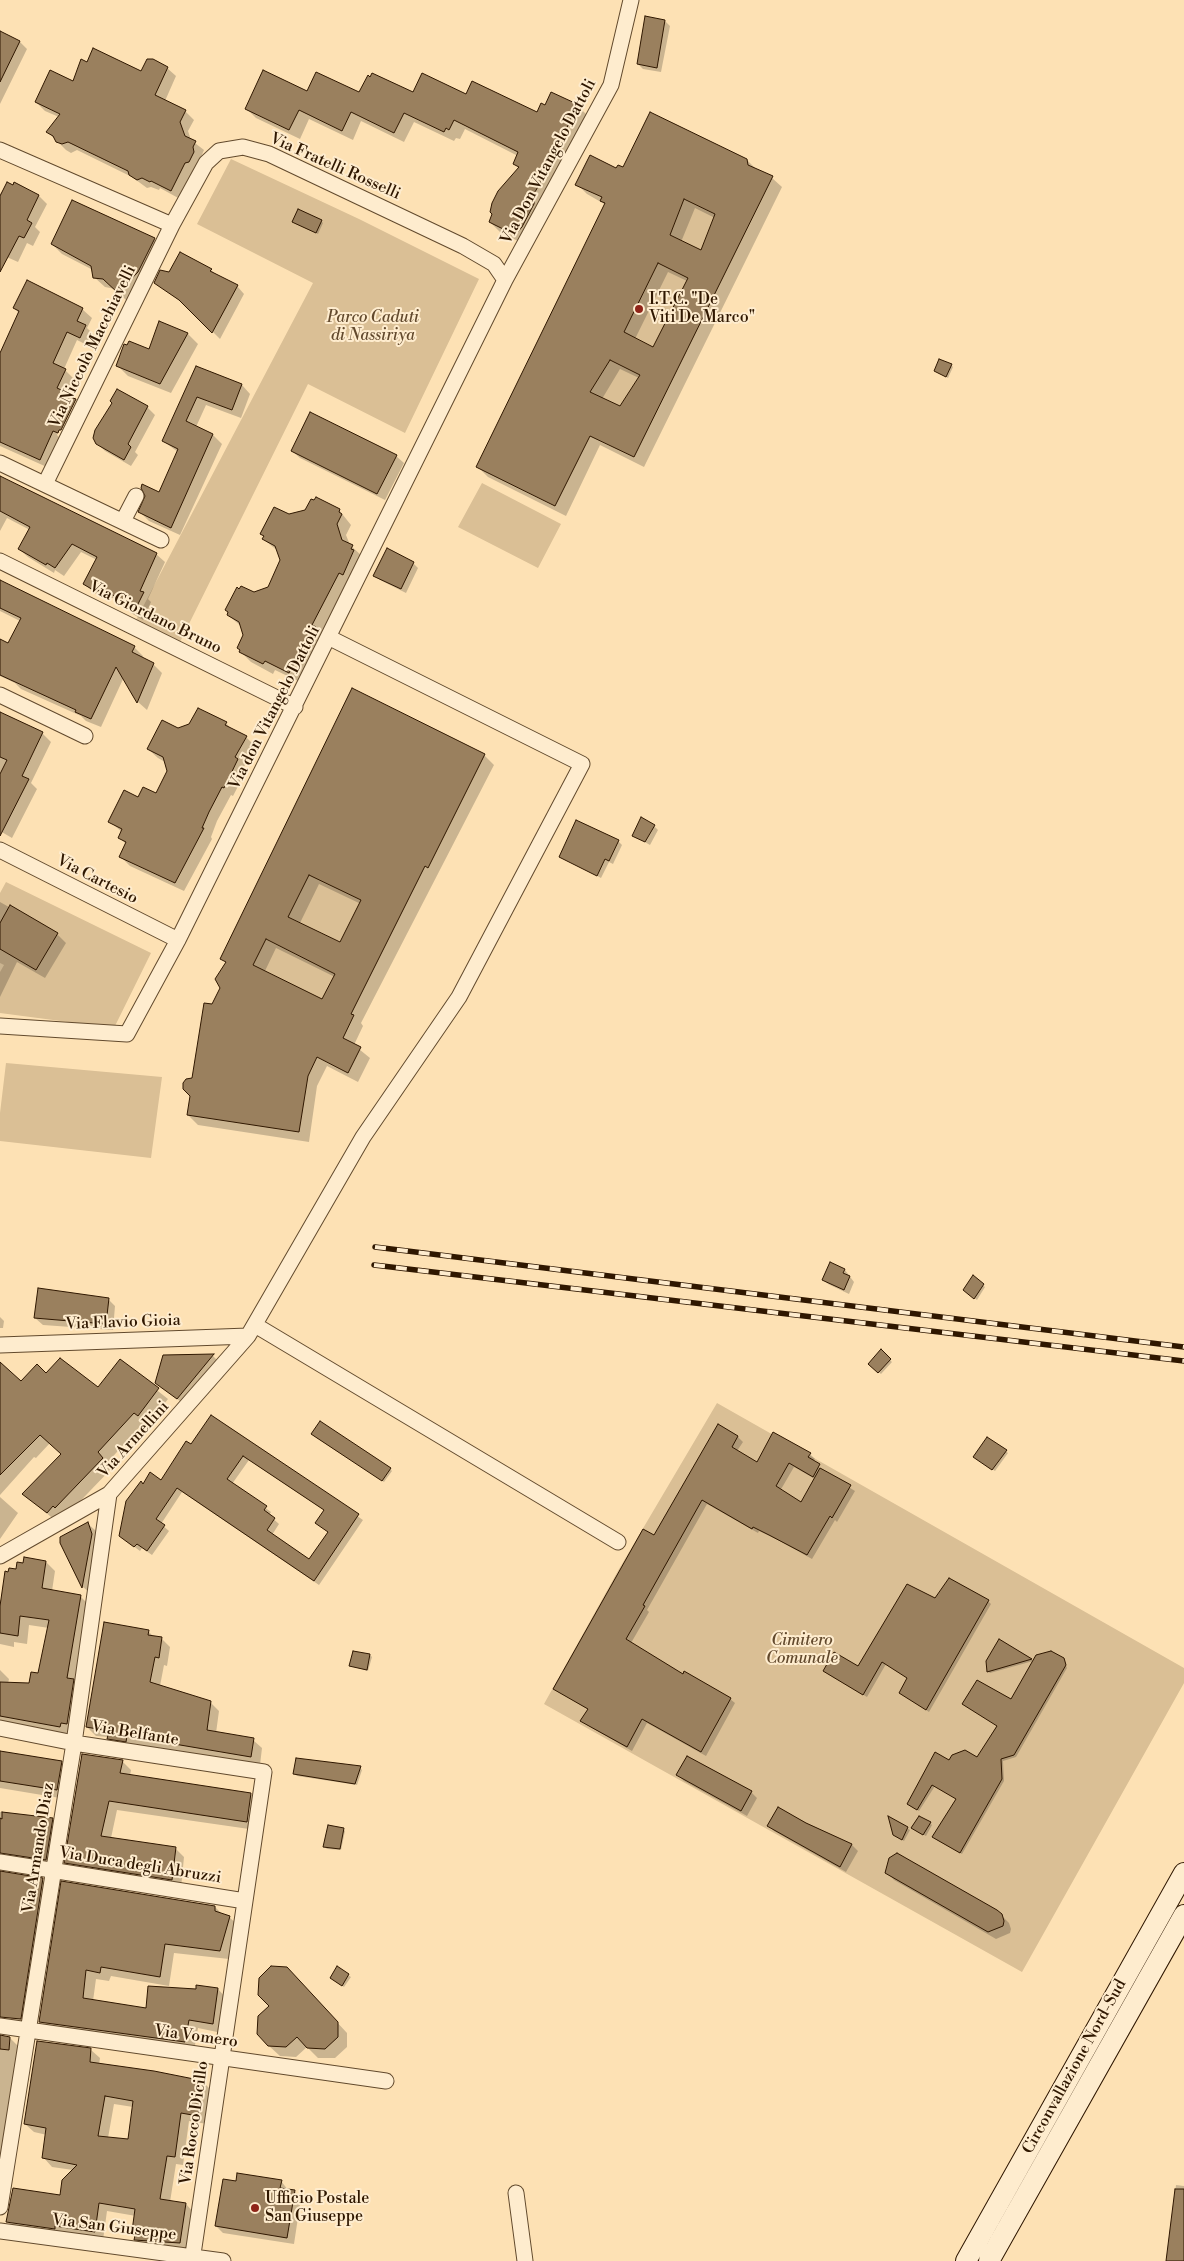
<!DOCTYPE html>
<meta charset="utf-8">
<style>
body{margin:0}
canvas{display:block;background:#fde1b4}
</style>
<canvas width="1184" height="2261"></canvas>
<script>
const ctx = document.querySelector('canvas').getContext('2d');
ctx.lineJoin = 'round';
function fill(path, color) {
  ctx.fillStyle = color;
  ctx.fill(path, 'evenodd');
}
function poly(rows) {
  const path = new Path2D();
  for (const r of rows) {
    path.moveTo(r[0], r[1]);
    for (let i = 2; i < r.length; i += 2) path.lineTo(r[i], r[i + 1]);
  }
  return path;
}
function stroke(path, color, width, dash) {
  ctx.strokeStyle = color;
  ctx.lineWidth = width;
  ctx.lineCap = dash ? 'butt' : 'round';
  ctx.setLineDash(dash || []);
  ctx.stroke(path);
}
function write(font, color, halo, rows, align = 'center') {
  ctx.font = font + ' "Libre Bodoni",serif';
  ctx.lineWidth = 4;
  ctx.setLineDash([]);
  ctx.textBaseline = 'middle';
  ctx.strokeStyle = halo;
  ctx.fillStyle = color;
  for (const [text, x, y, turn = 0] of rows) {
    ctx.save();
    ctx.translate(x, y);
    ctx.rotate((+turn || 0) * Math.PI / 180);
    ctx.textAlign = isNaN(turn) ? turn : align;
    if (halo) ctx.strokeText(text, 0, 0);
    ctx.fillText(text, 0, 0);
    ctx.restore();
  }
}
fill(poly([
 [231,159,359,219,479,279,405,433,308,384,180,642,136,620,313,283,197,224],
 [684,199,715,214,701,250,670,235],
 [658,263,688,278,653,347,624,332],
 [610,360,640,375,620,406,590,392],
 [482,483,561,524,538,568,458,527],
 [301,871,370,904,349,946,280,913,297,899,301,892],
 [6,882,151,953,114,1028,0,1013,0,972,4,965,0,963,0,893],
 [266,939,335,974,322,999,253,965],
 [6,1063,162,1077,151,1158,0,1141,0,1113],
 [717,1403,1184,1668,1184,1683,1022,1972,544,1704,619,1569]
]), '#dabf95');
fill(poly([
 [665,21,670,26,661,72,643,69,638,64],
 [0,32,20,42,27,49,0,104],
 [167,68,176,76,165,101,185,111,194,120,188,131,191,140,204,150,201,157,202,161,180,199,160,188,159,190,151,187,147,188,132,177,77,150,71,153,66,150,48,132,59,117,45,111,36,102,74,83],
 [307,92,466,96,537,114,545,107,552,94,577,105,587,115,526,245,500,232,490,222,519,169,514,163,518,156,465,129,460,139,456,138,454,141,414,122,404,142,361,121,353,140,309,119,300,139,256,118,246,108],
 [747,160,757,170,772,178,782,187,644,467,600,445,566,516,488,477,478,467,606,205,587,194,577,184,623,169],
 [695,208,715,218,702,252,681,242],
 [668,272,687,281,654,348,635,339],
 [620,369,639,378,621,408,602,399],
 [8,184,39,196,47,204,35,227,40,232,33,246,27,243,18,262,0,254,0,194],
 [321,221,323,223,318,234,296,224],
 [154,239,164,249,128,302,115,289,105,287,94,277,93,270,62,254,52,244],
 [211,270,218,276,237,286,244,294,220,339,188,307,156,282,169,274],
 [14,308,82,309,92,318,87,328,95,336,89,346,77,340,64,369,74,379,67,394,77,400,74,400,57,435,59,437,77,400,83,406,49,468,0,446,0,356,19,313],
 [188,334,198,344,171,393,128,376,118,366],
 [951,365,953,367,948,378,935,371],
 [197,368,242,385,250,394,241,418,206,405,196,427,213,435,222,444,180,535,149,521,140,512,159,493,178,452,163,441],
 [117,391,148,408,155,415,135,452,138,455,131,466,105,451,97,443],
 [292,451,396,456,404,463,385,500,300,458],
 [0,477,156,554,165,562,148,599,151,602,143,620,131,613,122,603,113,598,105,599,93,592,85,584,97,560,81,552,64,576,55,570,54,573,28,557,19,549,30,530,7,518,0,531],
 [339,510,351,525,346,535,350,545,362,556,300,682,275,670,273,674,251,662,241,652,245,635,242,627,228,615,254,593,269,588,281,561,278,551,263,539,289,516],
 [413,563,418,568,406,593,380,580,375,575],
 [0,581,134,647,143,656,142,659,153,664,162,673,147,710,138,702,124,677,101,727,86,721,81,716,21,689,15,683,0,676,0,640,9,644,20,621,0,611],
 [353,690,484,755,494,765,361,1023,363,1026,354,1045,370,1058,358,1082,327,1066,317,1086,309,1142,198,1125,188,1115,193,1079,212,1006,221,988,227,963,222,959],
 [319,884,361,904,341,943,300,923],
 [276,948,335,977,323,1001,265,971],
 [198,710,226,723,233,731,246,737,255,746,244,767,247,769,233,796,231,795,217,821,211,837,212,839,184,891,130,866,121,857,127,845,120,838,122,832,109,821,139,798,157,794,168,771,165,762,158,758,148,749,178,729,190,725],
 [0,713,42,733,51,742,31,783,37,789,12,838,0,831],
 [654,826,658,830,650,845,634,836],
 [618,841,622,845,613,864,609,862,601,878,561,857],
 [0,902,57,934,66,943,45,978,17,962,0,997],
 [830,1264,845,1270,854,1282,849,1294,828,1284,823,1280],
 [973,1277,985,1287,977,1300,966,1292],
 [108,1299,115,1306,113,1330,43,1325,35,1318],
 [0,1317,4,1321,3,1328,0,1328],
 [881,1351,892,1362,881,1374,869,1364],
 [164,1356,213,1356,220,1363,185,1405,156,1383],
 [120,1361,168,1399,148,1425,144,1422,107,1463,112,1468,65,1517,57,1522,24,1494,62,1455,50,1443,36,1458,34,1457,0,1495,0,1364,21,1383,47,1375,98,1388],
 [211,1416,363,1520,319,1585,182,1492,161,1524,169,1531,152,1555,142,1548,140,1551,125,1540,162,1482,192,1446],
 [249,1460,325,1511,316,1523,329,1533,310,1561,272,1535,279,1524,269,1515,271,1512,232,1484],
 [718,1426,738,1437,743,1442,737,1451,757,1463,810,1454,815,1459,813,1461,823,1471,855,1491,837,1522,835,1520,812,1559,776,1539,759,1531,758,1533,707,1504,647,1610,649,1612,631,1643,683,1675,730,1699,735,1703,706,1756,647,1723,632,1751,587,1725,582,1720,589,1710,554,1689,654,1537],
 [794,1467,815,1479,801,1504,780,1491],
 [314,1436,390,1469,392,1471,384,1482],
 [988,1438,1008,1453,995,1471,977,1459],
 [0,1497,18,1513,0,1539],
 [87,1523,95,1530,99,1542,90,1593,83,1587,62,1542],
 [46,1562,55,1571,52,1591,80,1596,90,1606,69,1735,0,1723,0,1670,9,1679,8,1684,30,1685,39,1675,49,1628,29,1625,27,1644,14,1642,14,1647,0,1644,0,1600,2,1601,17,1570,24,1564],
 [936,1600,988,1601,991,1604,929,1712,900,1693,908,1678,886,1664,867,1697,828,1674,859,1667],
 [148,1631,154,1637,161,1638,170,1647,167,1666,164,1665,160,1686,210,1702,219,1711,216,1733,253,1740,262,1748,260,1765,136,1745,135,1750,118,1747,108,1737,96,1736,87,1727],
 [999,1641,1032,1660,1033,1661,990,1673,988,1671],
 [370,1655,372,1657,368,1671,351,1666],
 [1063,1659,1067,1668,1016,1757,1003,1761,1004,1781,962,1854,935,1839,957,1799,935,1786,919,1811,910,1806,950,1762,977,1759,1011,1701],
 [0,1753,61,1762,70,1772,66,1799,0,1788],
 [122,1761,131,1770,130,1776,251,1794,260,1803,256,1830,117,1810,111,1838,175,1848,184,1857,181,1888,75,1871,66,1862],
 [319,1761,360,1768,362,1770,357,1785,297,1776,295,1774,318,1763],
 [678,1775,751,1792,757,1798,747,1816,684,1781],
 [778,1809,852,1845,858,1851,846,1872,774,1831,768,1825],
 [0,1812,52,1819,61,1829,55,1868,0,1869],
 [890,1819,910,1830,904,1841,894,1835],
 [930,1823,932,1825,926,1836,915,1830],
 [343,1829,345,1831,341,1850,327,1849,325,1847],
 [887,1872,1001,1915,1009,1923,1011,1929,1010,1933,996,1939,894,1880],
 [0,1873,42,1880,52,1889,30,2028,0,2033],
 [62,1883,215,1907,223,1915,229,1917,239,1926,229,1959,174,1953,169,1986,111,1976,109,1981,96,1979,93,2001,147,2009,197,1990,218,1989,227,1999,222,2033,198,2028,194,2051,51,2031,41,2022],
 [337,1968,351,1977,344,1987,333,1980],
 [297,1979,347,2033,347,2047,335,2058,318,2058,307,2047,296,2057,280,2056,269,2046,270,2006],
 [0,2035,10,2038,19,2047,0,2193],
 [91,2050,100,2058,99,2065,204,2083,212,2091,207,2124,189,2121,183,2165,176,2164,170,2202,186,2204,194,2213,188,2251,144,2248,136,2239,137,2234,133,2231,136,2216,107,2211,103,2240,16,2231,8,2222,61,2196,73,2170,52,2167,44,2158,47,2135,34,2132,25,2124],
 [114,2104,133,2107,129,2140,108,2138],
 [281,2181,288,2190,294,2191,301,2198,294,2244,223,2233,216,2226,237,2182],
 [1176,2185,1184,2186,1184,2261,1167,2261]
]), '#0003');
const building = poly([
 [645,16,665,20,657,68,637,64,645,16],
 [0,31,20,41,0,82,0,31],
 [93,48,141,71,147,59,153,59,168,67,155,95,186,110,180,122,185,136,196,141,193,147,194,152,189,162,185,163,171,191,151,181,150,182,142,178,137,180,129,175,128,171,68,142,62,144,56,142,53,136,46,132,60,114,35,102,50,70,73,81,81,59,87,62,93,48],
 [263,70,307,91,316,72,359,92,368,75,370,77,372,73,413,92,422,73,466,94,472,81,537,112,541,103,545,105,551,92,577,104,556,154,535,192,534,204,522,227,515,235,489,222,492,214,490,212,492,203,498,191,519,167,513,164,518,152,454,120,449,130,446,128,444,132,404,113,394,133,351,112,342,131,299,110,289,130,245,109,263,70],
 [650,112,747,159,748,165,773,176,634,457,590,436,555,506,476,467,605,203,600,201,602,197,575,185,590,155,616,168,618,165,623,167,650,112],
 [684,199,715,214,701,250,670,235,684,199],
 [658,263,688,278,653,347,624,332,658,263],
 [610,360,640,375,620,406,590,392,610,360],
 [7,182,13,185,14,182,39,195,27,220,32,223,24,238,19,236,0,272,0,196,7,182],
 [72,200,155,238,138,272,118,293,103,279,93,278,91,266,51,244,72,200],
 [298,209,322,220,316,233,292,222,298,209],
 [180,252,212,269,210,271,238,285,212,333,179,300,154,283,160,270,169,272,180,252],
 [27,280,83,308,77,321,86,325,80,338,67,332,53,363,66,369,57,388,74,396,73,398,76,399,61,430,59,430,58,433,53,431,40,460,0,442,0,353,19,311,13,308,27,280],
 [159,321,188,333,160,384,116,366,124,344,127,345,129,341,149,349,159,321],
 [939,359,952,364,946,377,934,371,939,359],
 [196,366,242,384,232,410,197,397,186,421,213,434,171,528,138,512,145,496,141,488,142,484,159,492,178,449,162,441,196,366],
 [117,389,148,406,128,444,131,447,124,460,96,444,93,438,95,430,112,403,110,401,117,389],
 [310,412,397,455,377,494,291,451,310,412],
 [0,476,157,553,140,591,144,592,134,612,121,605,118,598,104,590,95,591,83,584,97,557,72,544,55,568,47,563,46,565,18,549,30,527,0,511,0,476],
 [316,497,340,509,339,512,342,514,337,524,342,540,353,545,351,549,354,550,343,575,339,573,312,625,316,627,305,650,301,649,289,673,265,661,263,664,239,652,240,650,237,648,243,635,239,622,227,615,228,612,225,610,237,587,239,589,241,586,254,592,268,587,280,560,275,546,262,539,264,536,260,534,274,507,289,514,305,510,311,499,314,500,316,497],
 [387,548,414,562,401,589,373,576,387,548],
 [0,580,135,646,132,652,154,663,137,703,116,667,91,719,75,712,76,710,0,675,0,639,8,643,21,618,0,608,0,580],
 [352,688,485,754,428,868,425,866,351,1014,354,1015,343,1038,361,1047,348,1073,317,1057,308,1076,299,1132,187,1115,190,1096,183,1089,183,1083,186,1079,192,1078,204,1003,212,1004,220,988,215,979,226,962,220,959,352,688],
 [309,875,361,900,340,942,288,917,309,875],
 [266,939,335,974,322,999,253,965,266,939],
 [198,708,227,722,225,725,247,736,235,757,238,759,224,788,222,787,209,812,202,828,204,828,175,883,119,857,126,842,118,838,122,829,108,822,124,790,138,797,143,787,156,793,167,771,163,757,147,749,162,720,178,728,189,724,198,708],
 [0,712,43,732,22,776,29,779,0,836,0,774,7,760,0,757,0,712],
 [641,817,655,825,645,842,632,836,641,817],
 [576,820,619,840,609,861,605,859,597,876,559,857,576,820],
 [10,905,58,933,36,970,0,949,0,923,10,905],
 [830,1262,845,1269,843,1273,850,1276,844,1290,822,1280,830,1262],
 [973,1275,984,1284,974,1299,963,1290,973,1275],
 [38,1288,109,1298,106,1324,34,1318,38,1288],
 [881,1349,891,1359,878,1373,868,1364,881,1349],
 [214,1354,177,1399,155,1383,163,1355,214,1354],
 [60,1358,98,1387,120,1359,159,1388,138,1416,134,1413,98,1452,103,1458,55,1508,53,1506,47,1513,22,1494,61,1454,40,1435,0,1475,0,1362,21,1381,37,1364,46,1373,60,1358],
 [211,1415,359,1514,314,1581,177,1488,156,1519,165,1525,147,1551,137,1544,134,1547,119,1536,126,1501,141,1481,143,1484,150,1472,161,1480,186,1441,191,1444,211,1415],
 [243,1456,324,1510,315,1523,328,1532,309,1559,267,1530,275,1518,264,1510,267,1506,227,1479,243,1456],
 [320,1421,391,1468,382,1481,311,1434,320,1421],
 [718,1424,738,1436,732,1447,757,1462,773,1432,811,1453,808,1457,820,1464,813,1477,789,1463,776,1486,801,1502,820,1468,851,1485,832,1518,830,1516,807,1555,769,1535,753,1527,752,1529,702,1500,643,1605,645,1606,626,1639,683,1674,684,1671,731,1698,701,1752,642,1719,627,1747,580,1721,588,1709,553,1689,643,1529,654,1535,718,1424],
 [987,1437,1007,1450,992,1470,973,1457,987,1437],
 [88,1522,92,1534,82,1588,60,1543,60,1537,88,1522],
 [24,1557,46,1561,42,1588,81,1595,67,1678,74,1679,67,1724,61,1723,60,1727,0,1716,0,1682,29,1683,31,1672,38,1673,49,1620,20,1616,18,1636,0,1633,0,1606,5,1571,8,1572,9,1568,16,1569,17,1562,23,1563,24,1557],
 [949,1578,989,1600,926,1710,899,1693,907,1678,882,1662,863,1695,823,1671,834,1652,858,1666,907,1584,935,1598,949,1578],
 [104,1622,149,1630,148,1635,162,1637,159,1658,155,1657,150,1682,211,1701,207,1730,254,1738,251,1757,127,1736,126,1742,107,1739,109,1731,86,1727,104,1622],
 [999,1639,1032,1659,987,1672,986,1661,999,1639],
 [353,1651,370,1654,367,1670,349,1666,353,1651],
 [1051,1651,1064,1658,1066,1665,1014,1755,1001,1759,1002,1779,960,1853,932,1837,956,1799,932,1785,917,1810,907,1804,935,1752,949,1760,952,1755,965,1750,977,1757,997,1726,962,1704,977,1680,1011,1699,1036,1655,1051,1651],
 [0,1751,62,1761,57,1790,0,1781,0,1751],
 [82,1754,123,1760,120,1773,251,1793,247,1822,109,1801,101,1836,176,1847,172,1880,64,1863,82,1754],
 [687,1756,752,1791,741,1811,676,1775,687,1756],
 [296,1758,361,1766,355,1784,293,1774,296,1758],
 [778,1807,806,1823,852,1844,840,1867,767,1826,778,1807],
 [2,1812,53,1818,46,1860,0,1853,0,1818,2,1819,2,1812],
 [888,1816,908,1827,902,1840,893,1835,888,1816],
 [919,1816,931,1822,923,1835,911,1828,919,1816],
 [328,1825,344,1828,340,1849,323,1847,328,1825],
 [897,1853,997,1910,1002,1914,1004,1921,1003,1926,988,1932,885,1873,889,1858,897,1853],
 [0,1871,43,1878,21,2019,0,2017,0,1871],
 [61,1881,215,1906,215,1911,230,1916,220,1951,165,1944,160,1977,101,1967,100,1973,86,1970,83,1998,146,2008,148,1986,196,1989,196,1985,218,1988,213,2024,189,2020,185,2042,39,2022,61,1881],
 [271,1966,287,1967,338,2022,338,2037,325,2049,307,2048,297,2037,286,2047,268,2046,257,2034,258,2016,269,2006,258,1995,259,1978,271,1966],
 [337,1966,349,1974,342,1986,330,1978,337,1966],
 [0,2035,10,2037,9,2050,0,2049,0,2035],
 [37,2041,91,2048,90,2062,154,2071,204,2081,198,2116,181,2113,175,2157,167,2156,160,2199,186,2203,180,2243,134,2240,136,2231,132,2231,135,2209,99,2203,95,2232,55,2226,55,2229,6,2222,13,2188,60,2195,62,2180,77,2165,42,2158,46,2128,24,2124,37,2041],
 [105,2096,133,2101,128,2139,98,2136,105,2096],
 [237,2173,282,2180,280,2188,295,2190,287,2238,215,2226,223,2179,236,2181,237,2173],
 [1175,2189,1184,2189,1184,2261,1166,2261,1175,2189]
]);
fill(building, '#9a805e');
stroke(building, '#2f1700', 1);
const minor = poly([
 [0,150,172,225],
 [0,463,161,540],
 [45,484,172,225,206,163,219,151,243,147,269,154,463,246,494,264,505,280],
 [123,521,136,496],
 [0,561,295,707],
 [0,695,85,736],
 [0,850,178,940],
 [0,1026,127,1034,178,940,505,280,611,85,631,0],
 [255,1325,618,1542],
 [0,1345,248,1336],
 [0,1556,109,1494,248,1336,363,1137,459,997,582,764,330,638],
 [0,1728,74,1743,264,1772,192,2261],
 [0,1862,245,1901],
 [0,2026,386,2081],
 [516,2193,525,2261],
 [0,2207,74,1743,109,1494],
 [0,2231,223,2261]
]);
const secondary = poly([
 [966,2261,1184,1873],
 [989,2261,1184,1915]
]);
stroke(minor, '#624a2d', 17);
stroke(secondary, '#2f1700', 22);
stroke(minor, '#feecce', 15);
stroke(secondary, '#feecce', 20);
const rail = poly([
 [375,1247,1184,1347],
 [374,1265,1184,1361]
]);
stroke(rail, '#2f1700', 5.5);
stroke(rail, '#feecce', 4, [11]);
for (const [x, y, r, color] of [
 [639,309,5,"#8f2418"],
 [255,2208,5,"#8f2418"]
]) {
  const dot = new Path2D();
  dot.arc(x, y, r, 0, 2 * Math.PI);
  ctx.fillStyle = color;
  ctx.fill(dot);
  stroke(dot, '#feecce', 2);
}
write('16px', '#2f1700', '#feecce', [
 ["Via Don Vitangelo Dattoli",549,162,-62],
 ["Via Fratelli Rosselli",335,167,24],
 ["Via Niccolò Macchiavelli",93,347,-64],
 ["Via Giordano Bruno",155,618,26],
 ["Via don Vitangelo Dattoli",275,708,-63],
 ["Via Cartesio",97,880,27],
 ["Via Flavio Gioia",123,1323,-2],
 ["Via Armellini",134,1440,-48],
 ["Via Belfante",135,1734,9],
 ["Via Armando Diaz",39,1848,-81],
 ["Via Duca degli Abruzzi",140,1866,9],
 ["Via Vomero",196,2037,8],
 ["Circonvallazione Nord-Sud",1075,2067,-61],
 ["Via Rocco Dicillo",195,2123,-82],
 ["Via San Giuseppe",114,2228,7]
]);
write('16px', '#2f1700', '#feecce', [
 ["I.T.C. \"De",649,300],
 ["Viti De Marco\"",649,318],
 ["Ufficio Postale",265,2199],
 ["San Giuseppe",265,2217]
], 'left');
write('italic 16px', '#62492d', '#feecce', [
 ["Parco Caduti",373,318],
 ["di Nassiriya",373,336],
 ["Cimitero",802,1641],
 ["Comunale",802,1659]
]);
</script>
